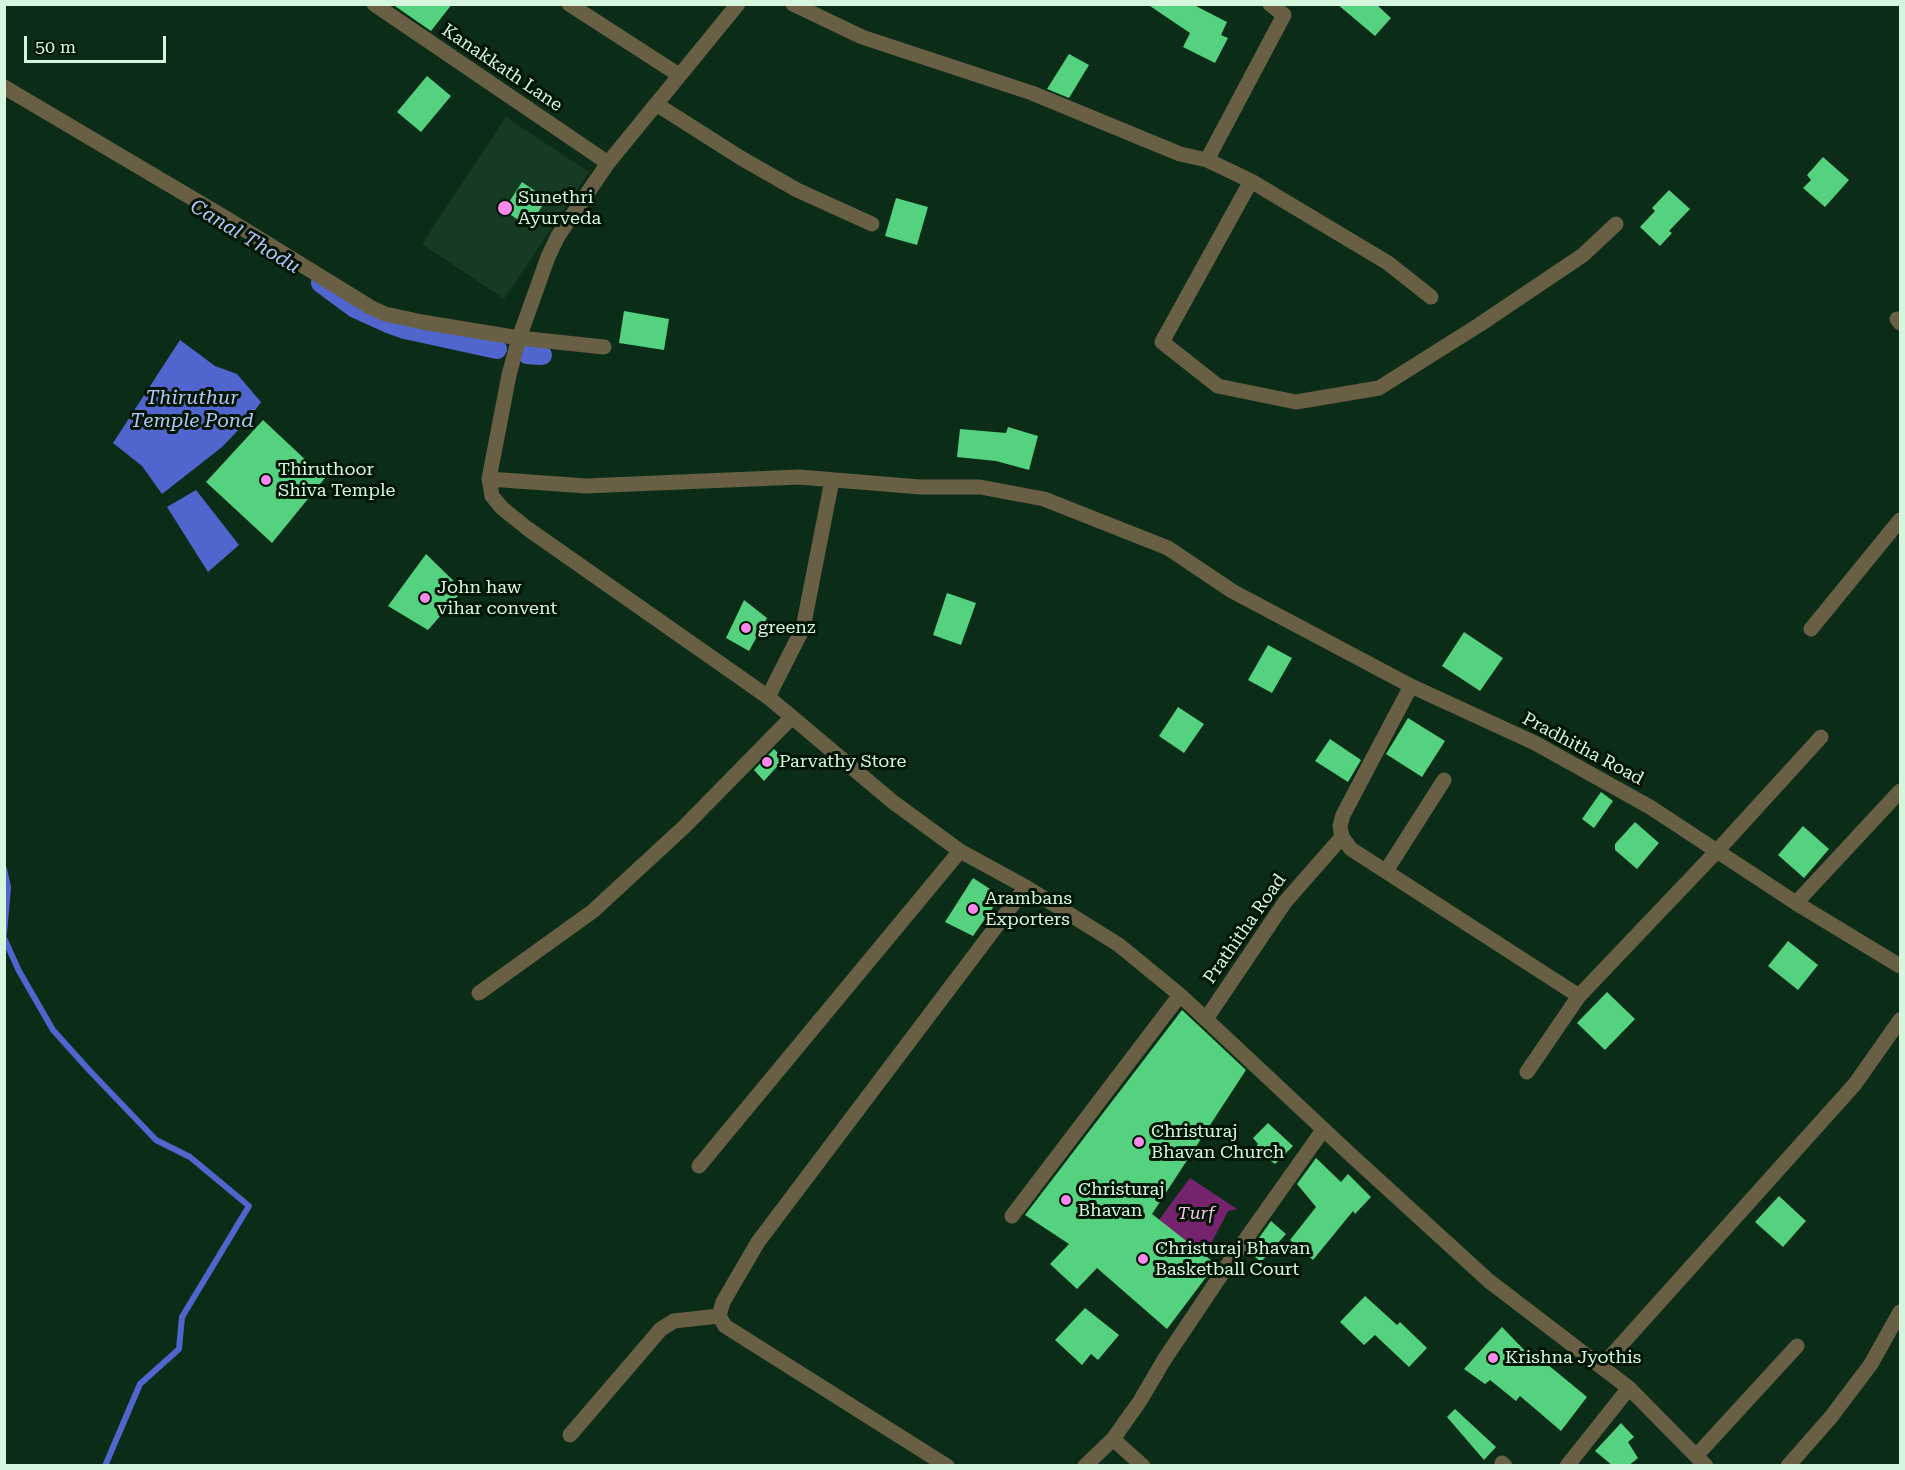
<!DOCTYPE html>
<style>
body{margin:0}
#map{position:relative;width:1905px;height:1470px;overflow:hidden;background:#0b2d17;font-family:"Roboto Serif",serif}
canvas{display:block}
.frame{position:absolute;inset:0;border:6px solid #d6f7dd;pointer-events:none}
.scale{position:absolute;left:24px;top:36px;width:142px;height:27px;box-sizing:border-box;border:3px solid #d6f7dd;border-top:0;padding-left:8px;font-size:18px;line-height:21px;white-space:nowrap;color:#d6f7dd;-webkit-text-stroke:4px #001404;paint-order:stroke}
</style>
<div id="map">
<canvas width="1905" height="1470"></canvas>
<div class="frame"></div>
<div class="scale">50 m</div>
</div>
<script>
const ctx = document.querySelector('canvas').getContext('2d');
ctx.lineJoin = 'round';
function fill(path, color) {
  ctx.fillStyle = color;
  ctx.fill(path, 'evenodd');
}
function poly(rows) {
  const path = new Path2D();
  for (const r of rows) {
    path.moveTo(r[0], r[1]);
    for (let i = 2; i < r.length; i += 2) path.lineTo(r[i], r[i + 1]);
  }
  return path;
}
function stroke(path, color, width, dash) {
  ctx.strokeStyle = color;
  ctx.lineWidth = width;
  ctx.lineCap = dash ? 'butt' : 'round';
  ctx.setLineDash(dash || []);
  ctx.stroke(path);
}
function write(font, color, halo, rows, align = 'center') {
  ctx.font = font + ' "Roboto Serif",serif';
  ctx.lineWidth = 6;
  ctx.setLineDash([]);
  ctx.textBaseline = 'middle';
  ctx.strokeStyle = halo;
  ctx.fillStyle = color;
  for (const [text, x, y, turn = 0] of rows) {
    ctx.save();
    ctx.translate(x, y);
    ctx.rotate((+turn || 0) * Math.PI / 180);
    ctx.textAlign = isNaN(turn) ? turn : align;
    if (halo) ctx.strokeText(text, 0, 0);
    ctx.fillText(text, 0, 0);
    ctx.restore();
  }
}
fill(poly([
 [506,117,589,172,504,299,422,244]
]), '#153b22');
fill(poly([
 [1190,1178,1237,1209,1228,1211,1205,1255,1159,1220]
]), '#76236f');
fill(poly([
 [180,340,215,366,237,374,261,402,249,419,222,447,162,494,142,466,113,443],
 [196,490,239,545,208,572,167,507]
]), '#5065ce');
stroke(poly([
 [4,869,8,887,4,934],
 [4,938,19,971,53,1030,89,1070,156,1140,190,1157,249,1206,182,1317,179,1349,140,1384,105,1466]
]), '#5065ce', 6);
stroke(poly([
 [321,283,355,308,388,323,405,329,497,349],
 [527,354,542,355]
]), '#5065ce', 20);
fill(poly([
 [392,4,452,4,431,31],
 [1147,4,1192,4,1227,22,1221,35,1228,38,1215,63,1183,47,1190,33],
 [1337,4,1376,4,1391,18,1375,36],
 [1069,54,1089,65,1069,98,1047,89],
 [427,76,451,96,421,132,397,112],
 [1823,157,1849,180,1825,207,1803,188,1811,180,1807,175],
 [522,182,547,199,528,227,504,210],
 [1669,190,1690,209,1669,231,1672,233,1660,246,1640,227,1655,211,1652,208],
 [896,198,928,207,917,245,885,236],
 [624,311,669,319,664,350,619,343],
 [263,420,325,478,272,543,206,482],
 [1008,427,1038,436,1029,470,996,461,957,457,960,429,1006,433],
 [426,554,463,590,428,630,388,606],
 [947,593,976,603,961,645,933,635],
 [744,600,767,618,749,651,726,638],
 [1464,632,1503,658,1480,691,1442,666],
 [1268,645,1292,658,1272,693,1248,680],
 [1178,707,1204,724,1184,753,1159,736],
 [1408,718,1445,741,1422,777,1386,754],
 [1330,739,1361,760,1348,782,1315,761],
 [774,749,784,759,764,781,754,770],
 [1601,792,1613,801,1594,828,1582,819],
 [1635,822,1659,843,1637,869,1615,850,1615,844],
 [1803,826,1829,849,1804,878,1778,855],
 [973,878,1001,896,973,936,945,922],
 [1788,941,1818,965,1798,990,1768,966],
 [1607,992,1635,1019,1605,1050,1577,1023],
 [1182,1010,1246,1070,1152,1214,1216,1264,1167,1329,1097,1268,1077,1289,1050,1264,1069,1244,1025,1215],
 [1268,1123,1293,1146,1275,1164,1255,1148,1258,1144,1253,1138],
 [1316,1158,1341,1182,1348,1174,1371,1197,1355,1214,1353,1211,1313,1260,1290,1240,1316,1207,1297,1184],
 [1779,1196,1806,1221,1783,1247,1755,1222],
 [1271,1221,1286,1234,1261,1262,1249,1252],
 [1365,1296,1397,1325,1400,1322,1427,1348,1409,1367,1375,1335,1364,1345,1340,1322],
 [1085,1308,1119,1335,1098,1360,1091,1354,1082,1365,1055,1340],
 [1502,1327,1527,1353,1530,1350,1587,1397,1561,1431,1520,1396,1516,1401,1490,1380,1485,1384,1464,1369],
 [1455,1409,1496,1447,1484,1460,1447,1417],
 [1621,1423,1634,1437,1628,1442,1638,1458,1628,1466,1613,1466,1595,1451]
]), '#54d27f');
stroke(poly([
 [374,4,608,163],
 [569,4,679,75],
 [738,4,608,163,558,236,548,257,519,338,509,375,489,479,492,496,502,508,528,529,768,697,893,802,960,851,1026,887,1119,945,1180,995,1352,1156,1489,1281,1629,1388,1706,1466],
 [793,4,862,37,1032,93,1180,154,1207,160,1284,15,1270,4],
 [4,87,229,220,370,307,385,314,422,322,519,338,604,347],
 [656,104,741,158,797,190,872,224],
 [1207,160,1251,181,1388,263,1431,297],
 [1251,181,1162,342,1218,386,1296,402,1379,388,1479,325,1583,255,1616,224],
 [1897,319,1900,323],
 [489,479,586,486,799,477,920,487,980,487,1044,499,1168,548,1232,591,1411,686,1535,743,1650,807,1796,903,1900,966],
 [1811,629,1900,520],
 [1411,686,1343,815,1340,826,1342,837,1351,849,1579,996],
 [768,697,803,628,832,480],
 [1386,871,1444,780],
 [1796,903,1900,791],
 [479,993,593,911,684,827,792,717],
 [1206,1019,1285,902,1342,837],
 [1527,1072,1579,996,1717,851,1821,737],
 [699,1166,960,851],
 [1012,1216,1180,995],
 [1602,1366,1855,1084,1900,1020],
 [570,1435,661,1329,674,1321,719,1316],
 [1697,1455,1797,1346],
 [1502,1463,1505,1466],
 [947,1466,725,1326,719,1316,723,1302,758,1242,1026,887],
 [1085,1466,1113,1439],
 [1143,1466,1113,1439,1140,1401,1164,1360,1231,1260,1323,1130],
 [1567,1466,1629,1388],
 [1788,1466,1831,1417,1871,1364,1900,1312]
]), '#695f44', 15);
for (const [x, y, r, color] of [
 [505,208,8,"#f888eb"],
 [266,480,6,"#f888eb"],
 [425,598,6,"#f888eb"],
 [746,628,6,"#f888eb"],
 [767,762,6,"#f888eb"],
 [973,909,6,"#f888eb"],
 [1139,1142,6,"#f888eb"],
 [1066,1200,6,"#f888eb"],
 [1143,1259,6,"#f888eb"],
 [1493,1358,6,"#f888eb"]
]) {
  const dot = new Path2D();
  dot.arc(x, y, r, 0, 2 * Math.PI);
  ctx.fillStyle = color;
  ctx.fill(dot);
  stroke(dot, '#001404', 2);
}
write('18px', '#d6f7dd', '#001404', [
 ["Kanakkath Lane",502,68,34],
 ["Pradhitha Road",1583,749,28],
 ["Prathitha Road",1245,929,-55]
]);
write('18px', '#d6f7dd', '#001404', [
 ["Sunethri",518,198],
 ["Ayurveda",518,219],
 ["Thiruthoor",278,470],
 ["Shiva Temple",278,491],
 ["John haw",437,588],
 ["vihar convent",437,609],
 ["greenz",758,628],
 ["Parvathy Store",779,762],
 ["Arambans",985,899],
 ["Exporters",985,920],
 ["Christuraj",1151,1132],
 ["Bhavan Church",1151,1153],
 ["Christuraj",1078,1190],
 ["Bhavan",1078,1211],
 ["Christuraj Bhavan",1155,1249],
 ["Basketball Court",1155,1270],
 ["Krishna Jyothis",1505,1358]
], 'left');
write('italic 18px', '#f2c1eb', '#001404', [
 ["Turf",1196,1214]
]);
write('italic 20px', '#b4c4f9', '#001404', [
 ["Canal Thodu",245,237,31],
 ["Thiruthur",192,398],
 ["Temple Pond",192,421]
]);
</script>
